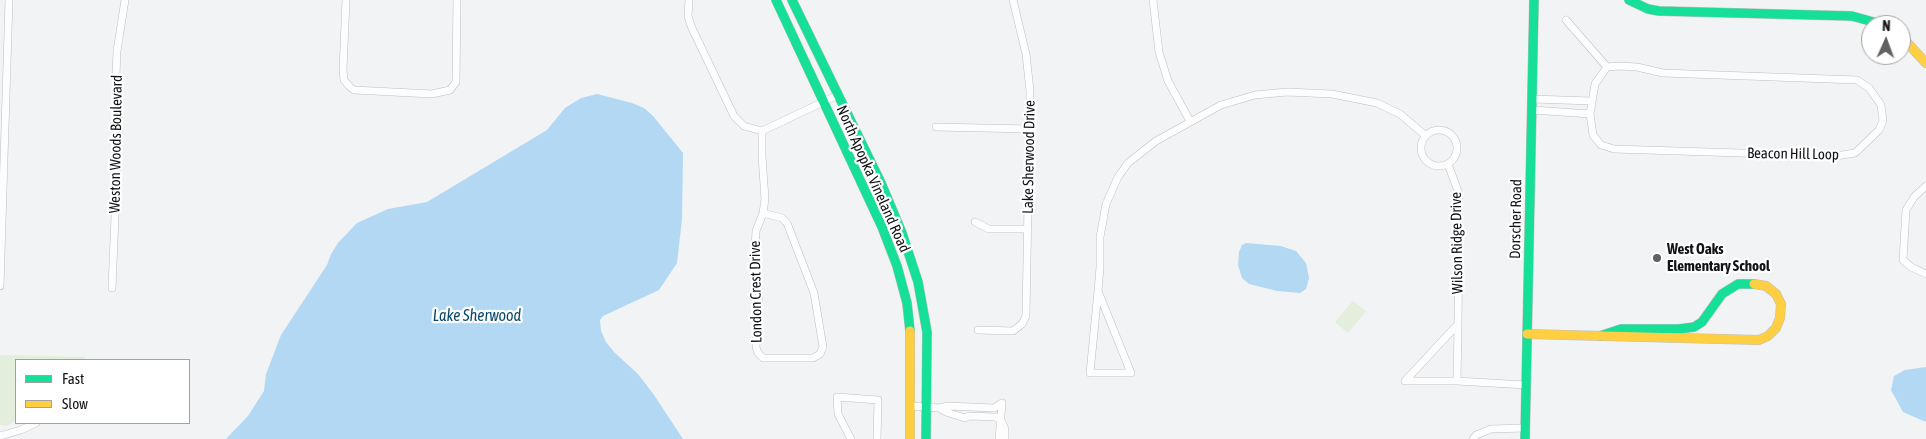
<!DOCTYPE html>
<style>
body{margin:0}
#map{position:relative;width:1926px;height:439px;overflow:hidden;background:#f1f3f5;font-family:"Asap Condensed",sans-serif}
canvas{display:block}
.legend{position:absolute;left:15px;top:359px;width:175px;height:65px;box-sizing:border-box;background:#fff;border:1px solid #a0a1a1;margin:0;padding:6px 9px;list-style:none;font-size:15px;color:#121315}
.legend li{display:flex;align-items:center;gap:10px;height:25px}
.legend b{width:25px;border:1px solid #a0a1a1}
.north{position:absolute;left:1861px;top:15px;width:50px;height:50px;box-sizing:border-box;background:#fff;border:1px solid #a0a1a1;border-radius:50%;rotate:2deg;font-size:14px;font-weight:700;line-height:20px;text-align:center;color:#121315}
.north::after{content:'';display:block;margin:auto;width:18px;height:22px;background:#606163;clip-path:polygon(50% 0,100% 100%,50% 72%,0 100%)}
</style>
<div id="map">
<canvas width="1926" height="439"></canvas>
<ul class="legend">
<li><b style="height:6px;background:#16e098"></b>Fast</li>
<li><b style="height:6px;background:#ffcf43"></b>Slow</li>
</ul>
<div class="north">N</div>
</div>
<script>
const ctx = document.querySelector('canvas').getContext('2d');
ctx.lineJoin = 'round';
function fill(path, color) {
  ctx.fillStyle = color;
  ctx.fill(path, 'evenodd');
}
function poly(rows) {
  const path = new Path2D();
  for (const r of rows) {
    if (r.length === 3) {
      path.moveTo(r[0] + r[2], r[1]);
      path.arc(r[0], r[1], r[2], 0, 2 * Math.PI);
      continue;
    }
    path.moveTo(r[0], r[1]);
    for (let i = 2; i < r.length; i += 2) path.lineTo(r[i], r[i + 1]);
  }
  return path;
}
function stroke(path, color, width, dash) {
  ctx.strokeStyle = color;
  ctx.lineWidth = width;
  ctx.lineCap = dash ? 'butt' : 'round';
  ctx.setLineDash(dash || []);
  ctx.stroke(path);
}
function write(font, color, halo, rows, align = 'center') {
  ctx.font = font + ' "Asap Condensed",sans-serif';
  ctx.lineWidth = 4.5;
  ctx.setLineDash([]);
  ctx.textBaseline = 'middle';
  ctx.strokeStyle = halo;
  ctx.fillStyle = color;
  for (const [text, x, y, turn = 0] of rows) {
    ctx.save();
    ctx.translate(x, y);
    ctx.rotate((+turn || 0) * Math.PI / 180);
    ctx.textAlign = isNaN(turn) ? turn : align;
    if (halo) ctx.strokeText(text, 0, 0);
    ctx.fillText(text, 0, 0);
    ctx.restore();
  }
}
fill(poly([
 [1353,301,1366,311,1348,333,1335,322],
 [0,355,52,356,86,357,83,360,16,360,16,420,7,426,0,425]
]), '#e3eedc');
fill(poly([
 [597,94,632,103,644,108,653,116,683,153,682,219,677,263,659,290,603,316,600,320,601,331,606,342,614,352,638,374,654,395,683,439,226,439,248,416,264,391,266,374,281,335,327,265,331,254,338,243,357,223,388,209,427,202,547,130,565,108,581,98],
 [1246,243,1281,246,1296,251,1306,263,1309,278,1306,289,1300,293,1277,291,1249,284,1242,278,1238,265,1239,252,1242,245],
 [1926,367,1926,422,1903,412,1891,390,1894,376,1905,370]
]), '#b3d8f3');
const street = poly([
 [346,0,343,70,344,80,350,87,354,90,432,94,450,90,456,82,457,0],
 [689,0,688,16,691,26,734,116,744,126,762,131,838,95],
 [1153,0,1159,52,1168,81,1190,121],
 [1566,20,1607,67,1619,66,1637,67,1663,73,1857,80,1869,88,1881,105,1883,121,1879,130,1855,153,1836,156,1614,149,1601,145,1593,135,1590,114,1595,84,1607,67],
 [1533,99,1591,101],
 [1533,110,1590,114],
 [936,127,1030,129],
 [1439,148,18],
 [762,131,762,156,765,199,763,213,756,231,755,249,759,295,756,347,758,353,763,358,813,358,820,354,823,347,814,293,787,223,782,218,763,213],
 [1448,164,1459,194,1459,238,1458,324,1457,381,1405,381,1458,324],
 [1926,186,1914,197,1906,210,1903,260,1911,267,1926,274],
 [975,222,989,229,1028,229],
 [0,286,9,0],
 [112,288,119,120,116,75,117,51,125,0],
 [1098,291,1131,373,1090,373,1098,291,1100,267,1100,237,1106,204,1118,177,1128,163,1156,141,1221,105,1255,95,1287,92,1332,94,1377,103,1400,114,1426,136],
 [978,330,1013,331,1022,324,1026,316,1030,91,1026,54,1013,0],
 [1457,381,1526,385],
 [911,406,939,408,948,406,994,408,1002,403],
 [939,408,946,412,965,418,969,416,995,417,1001,420,1005,429,1005,439],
 [0,436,21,430,36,423],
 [851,439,838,414,837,397,878,400,877,439],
 [999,439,1002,403],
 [1473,439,1476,435,1491,429,1525,428]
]);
const fast = poly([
 [776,0,882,227,897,266,907,303,910,331],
 [792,0,881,183,902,233,918,282,927,332,926,439],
 [1629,0,1648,9,1659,11,1852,16,1884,25],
 [1600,336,1621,329,1679,329,1694,327,1702,322,1722,294,1738,284,1754,284],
 [1525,439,1534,0]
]);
const slow = poly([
 [1901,36,1926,63],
 [1527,334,1759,340,1768,336,1776,328,1780,318,1781,304,1776,294,1766,286,1754,284],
 [910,439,910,331]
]);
stroke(street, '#bdbfc1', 8);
stroke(fast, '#bdbfc1', 10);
stroke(slow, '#bdbfc1', 10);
stroke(street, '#fdfdfe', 7);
stroke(fast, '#16e098', 9);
stroke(slow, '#ffcf43', 9);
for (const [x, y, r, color] of [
 [1657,258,5,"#606163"]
]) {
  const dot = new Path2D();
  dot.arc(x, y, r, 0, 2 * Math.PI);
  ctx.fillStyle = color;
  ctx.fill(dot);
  stroke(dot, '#fff', 2);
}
write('15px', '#121315', '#fff', [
 ["Weston Woods Boulevard",116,144,-89],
 ["Beacon Hill Loop",1793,154,1],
 ["Lake Sherwood Drive",1029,157,-89],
 ["North Apopka Vineland Road",873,179,66],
 ["Dorscher Road",1516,219,-89],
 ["Wilson Ridge Drive",1457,243,-91],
 ["London Crest Drive",756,292,-91]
]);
write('bold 15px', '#121315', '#fff', [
 ["West Oaks",1667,249],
 ["Elementary School",1667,266]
], 'left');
write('italic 16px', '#08496d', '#fff', [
 ["Lake Sherwood",477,316]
]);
</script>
